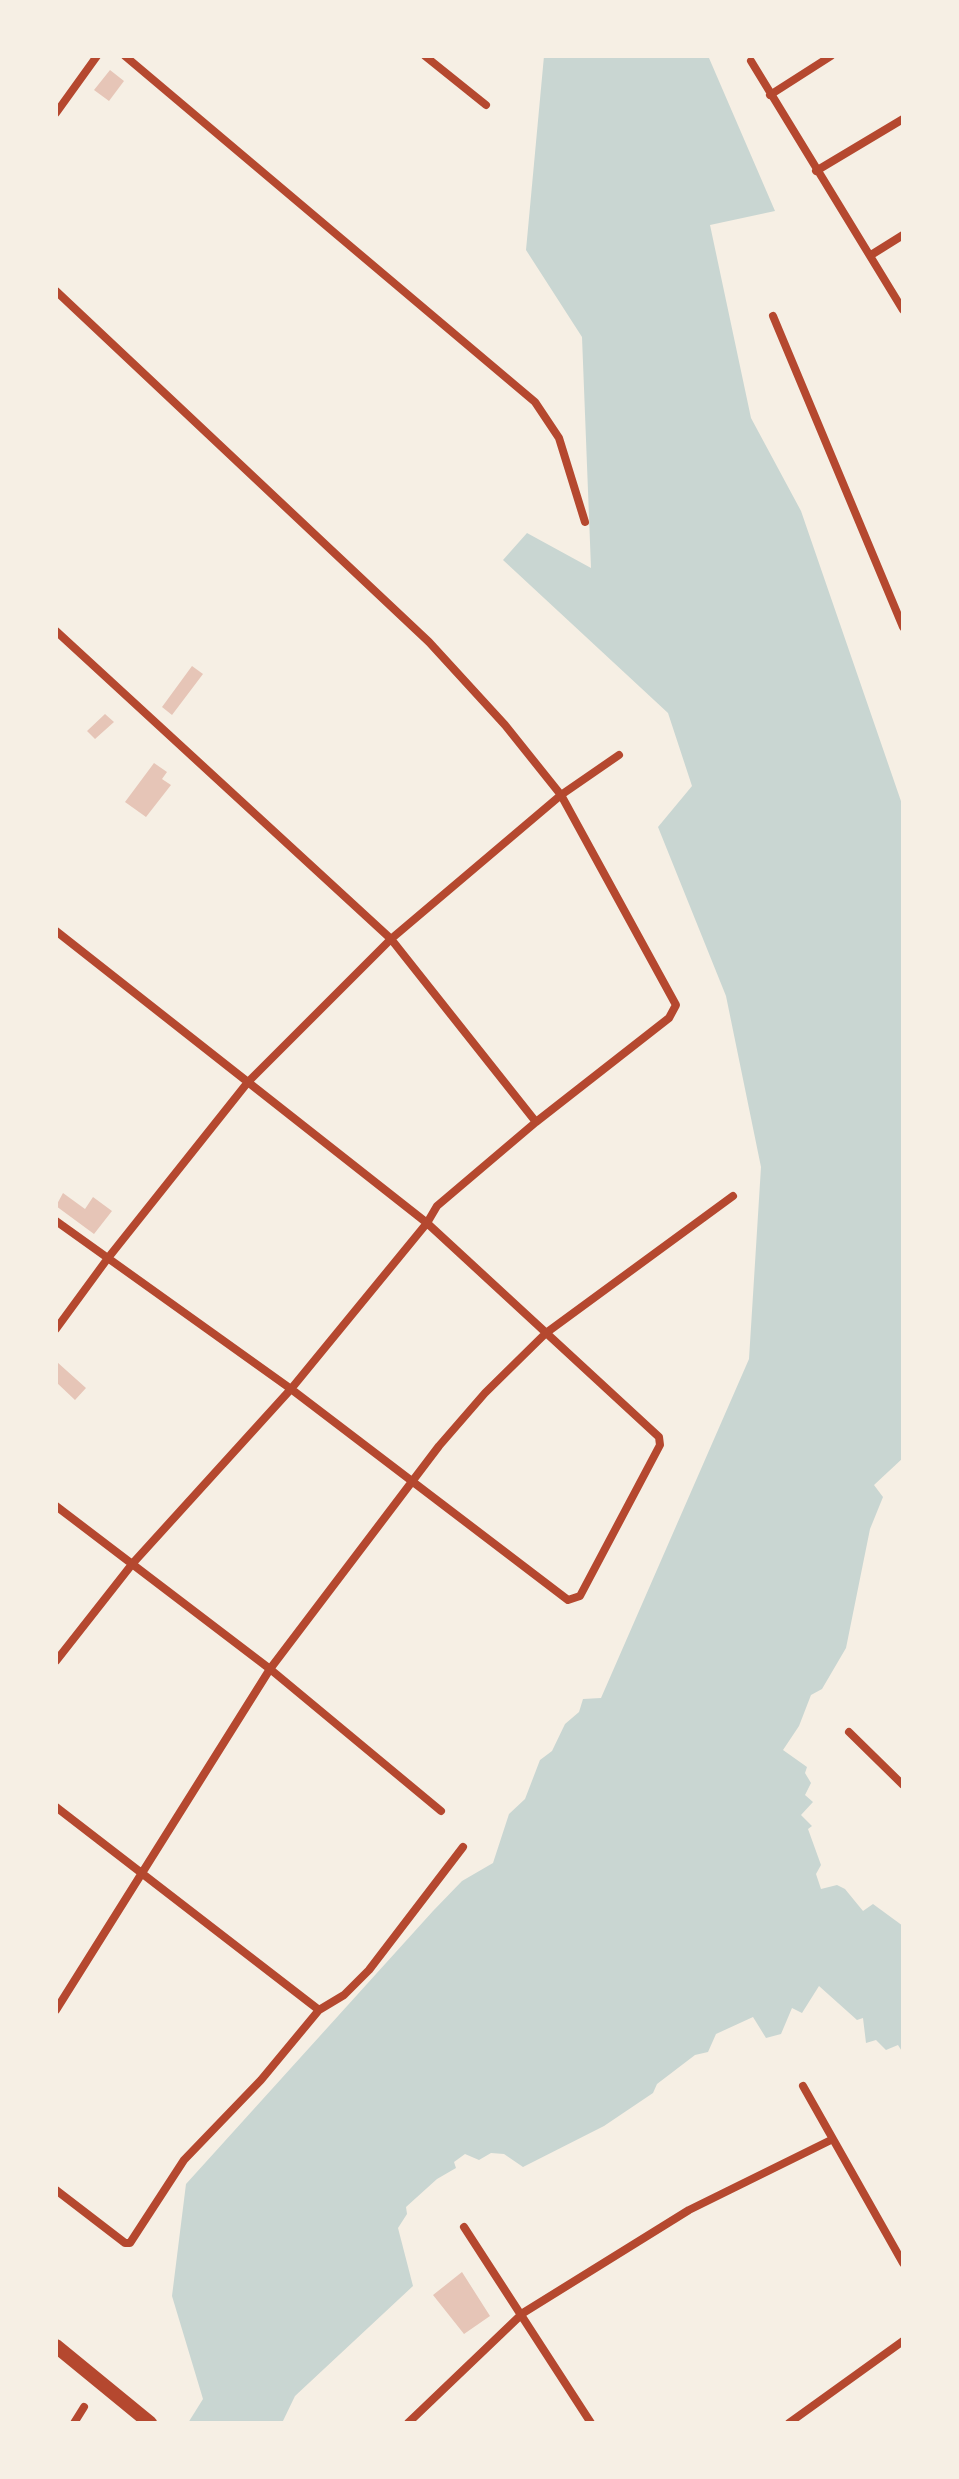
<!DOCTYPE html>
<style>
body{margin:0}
#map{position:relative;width:959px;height:2479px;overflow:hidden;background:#f6efe4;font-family:"Public Sans",sans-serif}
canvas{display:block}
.frame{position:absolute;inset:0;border:58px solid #f6efe4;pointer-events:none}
</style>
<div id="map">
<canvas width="959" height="2479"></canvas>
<div class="frame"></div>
</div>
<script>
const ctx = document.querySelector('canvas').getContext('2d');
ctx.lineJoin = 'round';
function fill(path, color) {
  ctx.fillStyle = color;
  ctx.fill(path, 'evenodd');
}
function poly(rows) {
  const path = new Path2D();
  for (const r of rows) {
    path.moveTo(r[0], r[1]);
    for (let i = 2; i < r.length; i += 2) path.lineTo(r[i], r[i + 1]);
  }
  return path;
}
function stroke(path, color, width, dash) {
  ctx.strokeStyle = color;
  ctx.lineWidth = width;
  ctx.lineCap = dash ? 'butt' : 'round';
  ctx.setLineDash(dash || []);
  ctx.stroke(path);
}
fill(poly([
 [544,56,713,56,709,58,775,211,710,225,751,418,801,511,903,807,903,1458,874,1485,883,1497,870,1529,846,1648,822,1689,811,1695,799,1726,783,1750,807,1767,805,1773,811,1783,805,1795,813,1802,801,1815,812,1826,808,1829,821,1865,816,1874,821,1889,837,1885,845,1889,863,1911,873,1904,903,1926,903,2053,898,2045,886,2050,876,2040,866,2043,863,2018,857,2020,819,1986,802,2013,792,2008,781,2034,766,2038,753,2017,716,2034,708,2052,695,2055,657,2084,653,2093,604,2126,523,2167,504,2154,491,2153,479,2160,465,2154,454,2162,456,2168,437,2179,406,2207,407,2214,398,2228,413,2286,295,2396,282,2423,188,2423,203,2399,172,2296,186,2184,433,1911,462,1881,493,1863,509,1814,525,1799,540,1760,552,1751,565,1724,579,1712,583,1699,601,1698,749,1359,761,1167,726,996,658,827,692,786,668,713,503,560,527,533,591,568,582,337,526,250]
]), '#c9d6d2');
fill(poly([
 [110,70,124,81,109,101,94,90],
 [192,666,203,674,172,715,162,707],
 [105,714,114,722,95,739,87,731],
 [154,763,167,772,162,779,171,785,146,817,125,802],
 [63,1193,85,1209,93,1197,112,1211,94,1234,56,1206],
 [57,1362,86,1388,75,1400,56,1382],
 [462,2272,490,2316,464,2334,433,2295]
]), '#e6c5b7');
stroke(poly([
 [125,56,535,402,559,438,585,522],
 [425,56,486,105],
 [751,61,903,310],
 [770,95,831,56],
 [56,113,97,56],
 [816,171,903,119],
 [871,255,903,235],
 [56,291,429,642,505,725,561,795,676,1005,669,1018,536,1122,437,1206,427,1223,291,1389,133,1563,56,1661],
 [773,316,903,627],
 [56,631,391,939,536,1122],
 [56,931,427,1223,659,1437,660,1445,580,1596,568,1600,291,1389,56,1221],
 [56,1329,108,1258,248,1082,391,939,561,795,619,755],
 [56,1506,270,1669,441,1811],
 [849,1732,903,1785],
 [56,1807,319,2010],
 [56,2010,270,1669,439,1446,485,1393,546,1333,733,1196],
 [319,2010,344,1995,369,1970,463,1847],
 [803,2086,903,2263],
 [56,2190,125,2243,130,2243,184,2160,261,2080,319,2010],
 [464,2227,591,2423],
 [74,2423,84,2407],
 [408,2423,523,2313,689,2210,833,2139],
 [789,2423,903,2341]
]), '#b5482f', 8);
stroke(poly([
 [56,2346,150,2423]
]), '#b5482f', 14);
</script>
